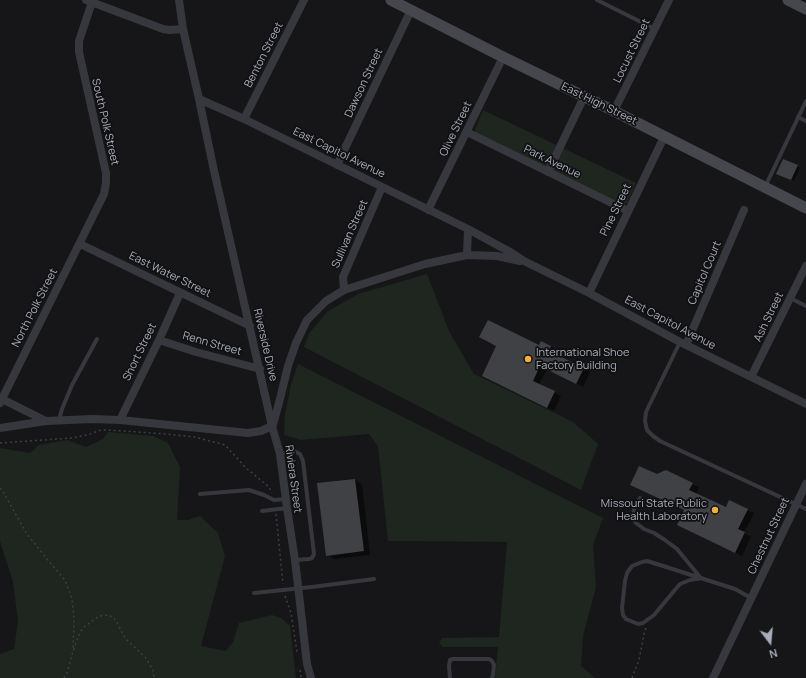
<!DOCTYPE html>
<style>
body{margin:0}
#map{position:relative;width:806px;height:678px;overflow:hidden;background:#161618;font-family:Manrope,sans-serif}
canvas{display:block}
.north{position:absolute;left:750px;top:622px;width:40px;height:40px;-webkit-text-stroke:3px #111113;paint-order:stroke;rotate:164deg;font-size:11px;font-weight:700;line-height:16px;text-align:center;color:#a8adb8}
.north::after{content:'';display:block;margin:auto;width:14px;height:18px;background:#a8adb8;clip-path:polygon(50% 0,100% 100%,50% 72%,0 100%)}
</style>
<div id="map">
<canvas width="806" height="678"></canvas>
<div class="north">N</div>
</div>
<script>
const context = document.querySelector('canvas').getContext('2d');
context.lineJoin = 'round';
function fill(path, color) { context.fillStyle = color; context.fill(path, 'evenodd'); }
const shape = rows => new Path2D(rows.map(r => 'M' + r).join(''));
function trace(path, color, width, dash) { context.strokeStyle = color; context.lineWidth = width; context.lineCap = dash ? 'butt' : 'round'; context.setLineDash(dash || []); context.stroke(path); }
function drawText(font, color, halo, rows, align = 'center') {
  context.font = font + ' Manrope,sans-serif'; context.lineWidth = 3.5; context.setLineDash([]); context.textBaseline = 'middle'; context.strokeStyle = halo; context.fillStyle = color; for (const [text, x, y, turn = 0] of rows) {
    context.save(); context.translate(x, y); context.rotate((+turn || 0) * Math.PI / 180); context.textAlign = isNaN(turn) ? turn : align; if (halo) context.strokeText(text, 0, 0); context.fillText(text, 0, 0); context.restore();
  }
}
const green = shape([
 [483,110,636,183,627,203,624,205,476,133,475,131,475,129],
 [427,274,449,331,474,374,573,422,598,444,581,490,304,347,310,332,328,311,358,294],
 [298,364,603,518,593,545,596,587,583,636,581,666,595,678,495,678,498,647,443,647,439,643,442,638,499,637,507,542,388,541,378,446,369,434,301,440,284,435,285,414,291,385],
 [108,432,153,436,168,443,180,467,177,520,188,520,200,516,218,533,225,556,201,646,226,651,233,642,239,623,272,615,281,618,290,626,296,678,0,678,0,654,14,649,18,621,13,582,0,541,0,448,30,453,39,445,67,440,86,447,103,439]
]);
const shadow = shape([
 [797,166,800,168,794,181,780,175],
 [542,342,557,350,555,355,590,372,583,387,547,369,539,385,561,396,554,411,489,379,498,346,540,346],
 [657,476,692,484,699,487,696,494,726,509,747,510,754,513,744,533,751,537,742,556,684,528,685,511,638,488],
 [355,480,362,484,370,555,334,559,327,555,319,484]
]);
const building = shape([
 [783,159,798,165,791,180,776,174],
 [488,320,539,345,541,341,551,346,549,351,584,368,576,384,540,366,533,381,555,391,547,408,482,376,496,346,479,337],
 [639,466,657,474,666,470,693,483,689,490,726,507,729,500,748,509,738,529,745,532,735,553,677,525,684,510,630,485],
 [355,479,364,551,326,556,317,483]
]);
const path = shape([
 [0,443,72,438,87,435,101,430,108,430,167,434,194,437,225,445,246,468,269,487,272,493],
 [0,488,2,490,27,534,46,558,65,580,72,599,74,619,73,651],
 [276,514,283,584],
 [285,596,291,613,297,652],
 [300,670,301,678],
 [64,678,67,673,73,651,80,632,84,627,99,616,109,615,115,619,125,638,145,657,153,670,154,678],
 [632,678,639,660,644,634,646,628]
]);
const service = shape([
 [597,0,655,29],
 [798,117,806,121],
 [765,187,806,101],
 [790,298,806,306],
 [680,342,646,412,645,421,647,430,653,436,660,441,806,509],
 [59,420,62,409,72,385,97,339],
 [280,454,294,451,300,454,303,461,314,554,312,558,309,559,295,560],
 [200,494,249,490,264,495,274,500,286,499],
 [640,498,634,509,633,517,636,523,644,529,654,533,665,540,677,549,700,577],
 [262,511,287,508],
 [702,578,690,580,680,584,674,591,654,615,643,623,638,624,626,619,623,615,622,608,625,581,627,573,632,566,642,562,647,561,660,565,735,589,751,598],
 [254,593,312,587,374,579],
 [450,678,449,666,450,660,453,659,489,659,492,661,494,665,493,675,492,678]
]);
const minor = shape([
 [86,0,163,29,169,30,183,29],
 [179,0,183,29,199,99,213,166,272,426,280,454,287,508,295,560,307,664,311,678],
 [199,99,244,119,468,229,467,255],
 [614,111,669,0],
 [244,119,304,0],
 [467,132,628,211],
 [337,165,411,10],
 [548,172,584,97],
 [428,210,503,57],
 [468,229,512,253,524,261,589,293,680,342,806,404],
 [80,244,250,326],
 [344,290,343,277,382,187],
 [589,293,664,137],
 [159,340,196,352,260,369],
 [686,345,744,210],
 [751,377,806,266],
 [0,398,46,421],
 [0,403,104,194,106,183,106,173,79,52,79,41,92,2],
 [120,420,159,340,180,293],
 [273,425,281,395,288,366,296,343,307,320,326,301,344,290,425,264,467,255,497,256,520,261],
 [0,428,46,421,92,419,120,420,248,433,261,431,272,426],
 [713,678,806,484]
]);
const secondary = shape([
 [391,0,503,57,614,111,806,208],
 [788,0,806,9]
]);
const markers = [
 [528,359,4,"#f2b134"],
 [715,510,4,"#f2b134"]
];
const streetNames = [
 ["Locust Street",632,51,-64],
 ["Benton Street",264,55,-63],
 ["Dawson Street",364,83,-65],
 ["East High Street",599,104,26],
 ["South Polk Street",105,122,77],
 ["Olive Street",456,129,-64],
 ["East Capitol Avenue",339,153,26],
 ["Park Avenue",552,162,26],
 ["Pine Street",616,210,-64],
 ["Sullivan Street",350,234,-66],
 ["Capitol Court",705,273,-67],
 ["East Water Street",170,275,26],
 ["North Polk Street",35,308,-63],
 ["Ash Street",769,317,-64],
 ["East Capitol Avenue",670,323,28],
 ["Renn Street",212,344,16],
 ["Riverside Drive",265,345,77],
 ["Short Street",140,352,-64],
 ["Riviera Street",293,479,82],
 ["Chestnut Street",769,536,-65]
];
const poiNames = [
 ["International Shoe",536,353],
 ["Factory Building",536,366],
 ["Missouri State Public",707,504,"right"],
 ["Health Laboratory",707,517,"right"]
];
fill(green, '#1e261f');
fill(shadow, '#0007');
fill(building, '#404145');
trace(path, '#3d3f44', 1.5, [2, 3]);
trace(service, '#37383d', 4);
trace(minor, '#37383d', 8);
trace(secondary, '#45474d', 11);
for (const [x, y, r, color] of markers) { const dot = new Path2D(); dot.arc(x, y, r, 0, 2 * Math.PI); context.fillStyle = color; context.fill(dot); trace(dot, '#111113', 1.5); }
drawText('11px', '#a8adb8', '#111113', streetNames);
drawText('11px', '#a8adb8', '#111113', poiNames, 'left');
</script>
